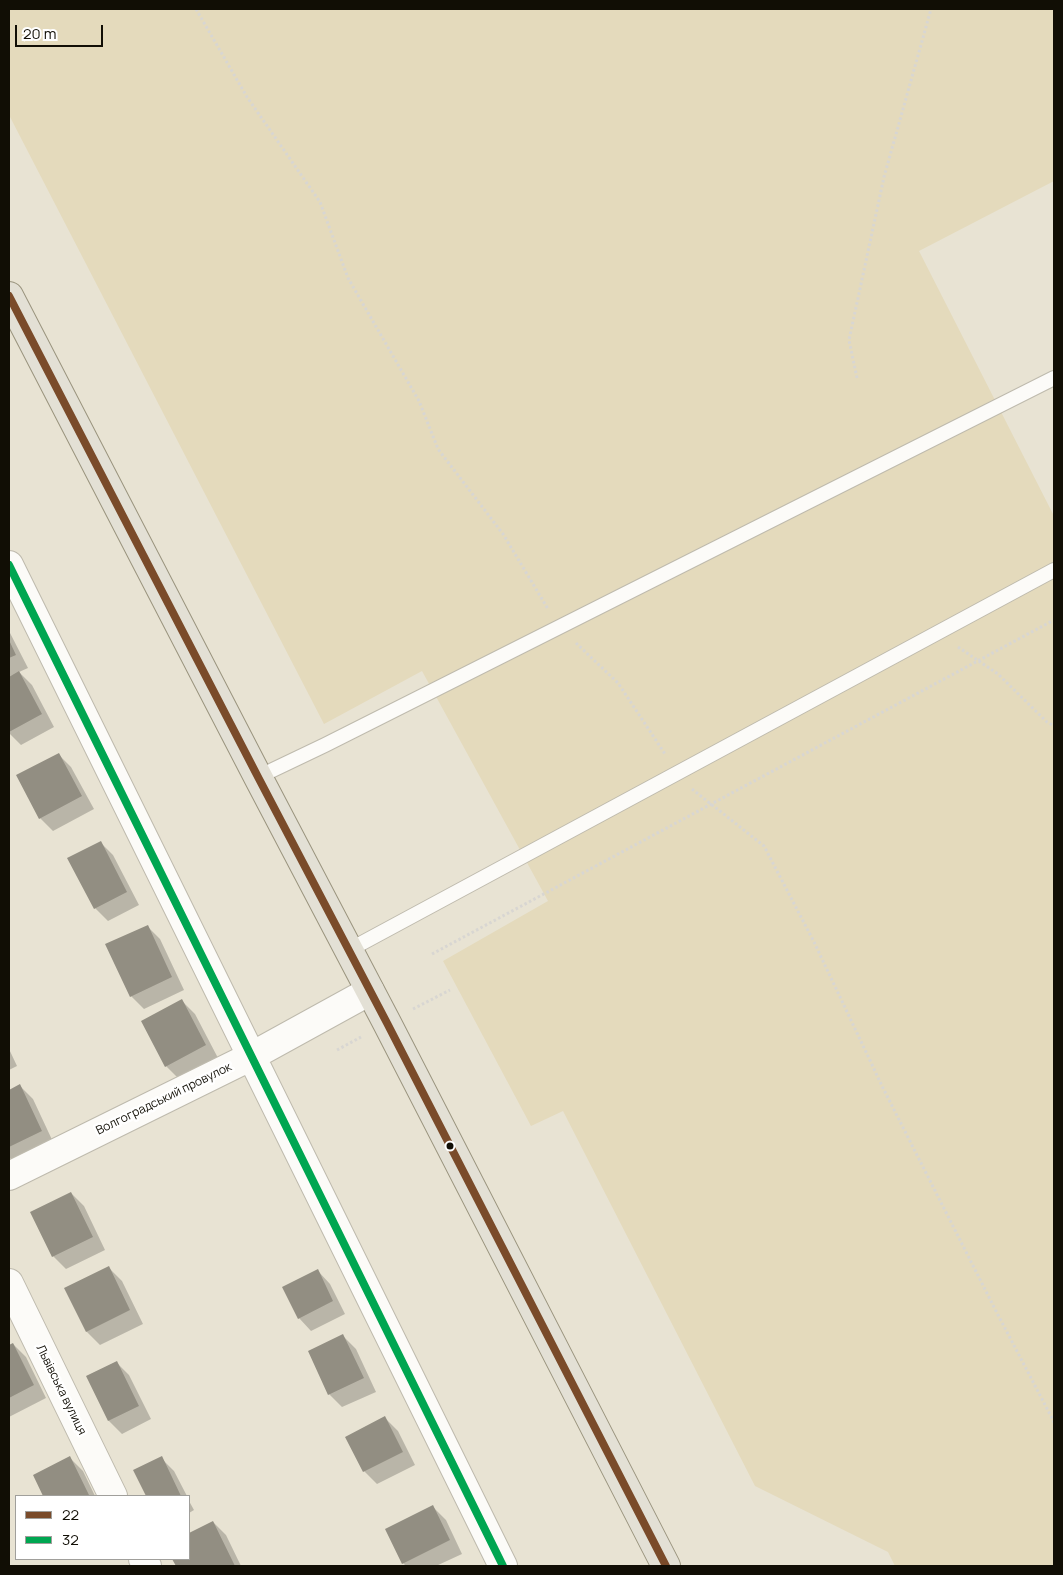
<!DOCTYPE html>
<meta charset="utf-8">
<style>
body{margin:0}
#map{position:relative;width:1063px;height:1575px;overflow:hidden;background:#e8e3d3;font-family:Manrope,sans-serif}
canvas{display:block}
.frame{position:absolute;inset:0;border:10px solid #110e05;pointer-events:none}
.legend{position:absolute;left:15px;top:1495px;width:175px;height:65px;box-sizing:border-box;background:#fff;border:1px solid #a09f9b;margin:0;padding:6px 9px;list-style:none;font-size:15px;color:#110e05}
.legend li{display:flex;align-items:center;gap:10px;height:25px}
.legend b{width:25px;border:1px solid #a09f9b}
.scale{position:absolute;left:15px;top:25px;width:88px;height:22px;box-sizing:border-box;border:2px solid #110e05;border-top:0;padding-left:6px;font-size:15px;line-height:18px;white-space:nowrap;color:#110e05;-webkit-text-stroke:4px #fff;paint-order:stroke}
</style>
<div id="map">
<canvas width="1063" height="1575"></canvas>
<div class="frame"></div>
<ul class="legend">
<li><b style="height:6px;background:#7a4b2a"></b>22</li>
<li><b style="height:6px;background:#00a651"></b>32</li>
</ul>
<div class="scale">20 m</div>
</div>
<script>
const context = document.querySelector('canvas').getContext('2d');
context.lineJoin = 'round';
function fill(path, color) { context.fillStyle = color; context.fill(path, 'evenodd'); }
const shape = rows => new Path2D(rows.map(r => 'M' + r).join(''));
function trace(path, color, width, dash) { context.strokeStyle = color; context.lineWidth = width; context.lineCap = dash ? 'butt' : 'round'; context.setLineDash(dash || []); context.stroke(path); }
function drawText(font, color, halo, rows, align = 'center') {
  context.font = font + ' Manrope,sans-serif'; context.lineWidth = 5; context.setLineDash([]); context.textBaseline = 'middle'; context.strokeStyle = halo; context.fillStyle = color; for (const [text, x, y, turn = 0] of rows) {
    context.save(); context.translate(x, y); context.rotate((+turn || 0) * Math.PI / 180); context.textAlign = isNaN(turn) ? turn : align; if (halo) context.strokeText(text, 0, 0); context.fillText(text, 0, 0); context.restore();
  }
}
const green = shape([
 [9,9,1054,9,1054,181,919,251,1054,516,1054,1566,895,1566,888,1552,755,1486,563,1111,531,1126,443,961,548,901,422,671,324,724,9,115]
]);
const shadow = shape([
 [9,631,28,668,19,672,32,685,54,727,21,745,9,733],
 [58,754,71,767,94,809,53,831,40,818],
 [100,842,113,855,139,905,108,921,95,908],
 [147,926,160,939,184,990,144,1009,131,996],
 [182,1001,195,1014,218,1058,179,1079,166,1066],
 [9,1049,17,1066,9,1070],
 [20,1086,33,1099,54,1144,15,1163,9,1157,9,1091],
 [71,1193,84,1206,105,1250,66,1269,53,1256],
 [109,1268,122,1281,143,1324,100,1345,87,1332,66,1289],
 [318,1271,330,1284,345,1314,311,1331,299,1318],
 [343,1336,356,1349,376,1392,342,1407,329,1394,309,1351],
 [13,1344,26,1357,46,1398,9,1417,9,1346],
 [116,1362,129,1375,151,1419,122,1434,109,1421,87,1376],
 [385,1418,398,1431,415,1465,377,1484,364,1471],
 [70,1458,83,1471,95,1496,45,1496,34,1475],
 [161,1458,174,1471,187,1496,147,1496,135,1471],
 [189,1501,194,1510,189,1513],
 [433,1507,446,1520,462,1554,436,1566,406,1566,403,1563],
 [213,1522,226,1535,241,1566,178,1566,174,1559,189,1559,189,1534]
]);
const building = shape([
 [9,640,16,655,9,658],
 [19,671,42,714,9,732,9,677],
 [59,753,82,796,39,819,16,775],
 [101,841,127,892,94,909,67,858],
 [148,925,172,977,130,997,105,944],
 [182,999,206,1045,165,1067,141,1021],
 [20,1084,42,1131,9,1147,9,1090],
 [71,1192,93,1237,52,1257,30,1212],
 [109,1266,130,1310,86,1332,64,1288],
 [318,1269,333,1301,298,1319,282,1287],
 [343,1334,364,1378,328,1395,308,1351],
 [13,1343,34,1385,9,1398,9,1345],
 [117,1361,139,1406,108,1421,86,1376],
 [385,1416,403,1452,363,1472,345,1437],
 [70,1456,89,1495,85,1496,43,1496,33,1475],
 [162,1456,181,1496,146,1496,133,1470],
 [433,1505,450,1540,402,1564,385,1529],
 [213,1521,235,1566,176,1566,172,1559,189,1559,189,1533]
]);
const path = shape([
 [196,9,247,97,320,202,348,278,419,401,438,449,503,534,548,609],
 [857,378,849,340,884,177,931,9],
 [576,643,618,683,665,754],
 [958,647,998,674,1047,722,1054,726],
 [692,789,764,846,814,942,883,1088,997,1313,1054,1422],
 [432,954,1054,620],
 [413,1009,450,990],
 [337,1050,361,1037]
]);
const service = shape([
 [258,777,325,745,1054,378],
 [349,950,1054,570]
]);
const minor = shape([
 [9,565,503,1566],
 [9,1176,250,1057,370,991],
 [9,1283,113,1496],
 [143,1559,147,1566]
]);
const primary = shape([
 [9,296,258,777,387,1023,666,1566]
]);
const bus1 = shape([
 [9,296,258,777,387,1023,666,1566]
]);
const bus2 = shape([
 [9,565,503,1566]
]);
const markers = [
 [450,1146,4.5,"#110e05"]
];
const streetNames = [
 ["Волгоградський провулок",164,1099,-26],
 ["Львівська вулиця",61,1390,64]
];
fill(green, '#e4dabc');
fill(shadow, '#0003');
fill(building, '#928e82');
trace(service, '#bebaad', 16);
trace(minor, '#bebaad', 30);
trace(primary, '#9a947e', 30);
trace(path, '#d8d6d2', 3, [2.5, 2.5]);
trace(service, '#fcfbf8', 14);
trace(minor, '#fcfbf8', 28);
trace(primary, '#e3e0d5', 28);
trace(bus1, '#7a4b2a', 8);
trace(bus2, '#00a651', 8);
for (const [x, y, r, color] of markers) { const dot = new Path2D(); dot.arc(x, y, r, 0, 2 * Math.PI); context.fillStyle = color; context.fill(dot); trace(dot, '#fff', 2); }
drawText('12px', '#110e05', '#fff', streetNames);
</script>
